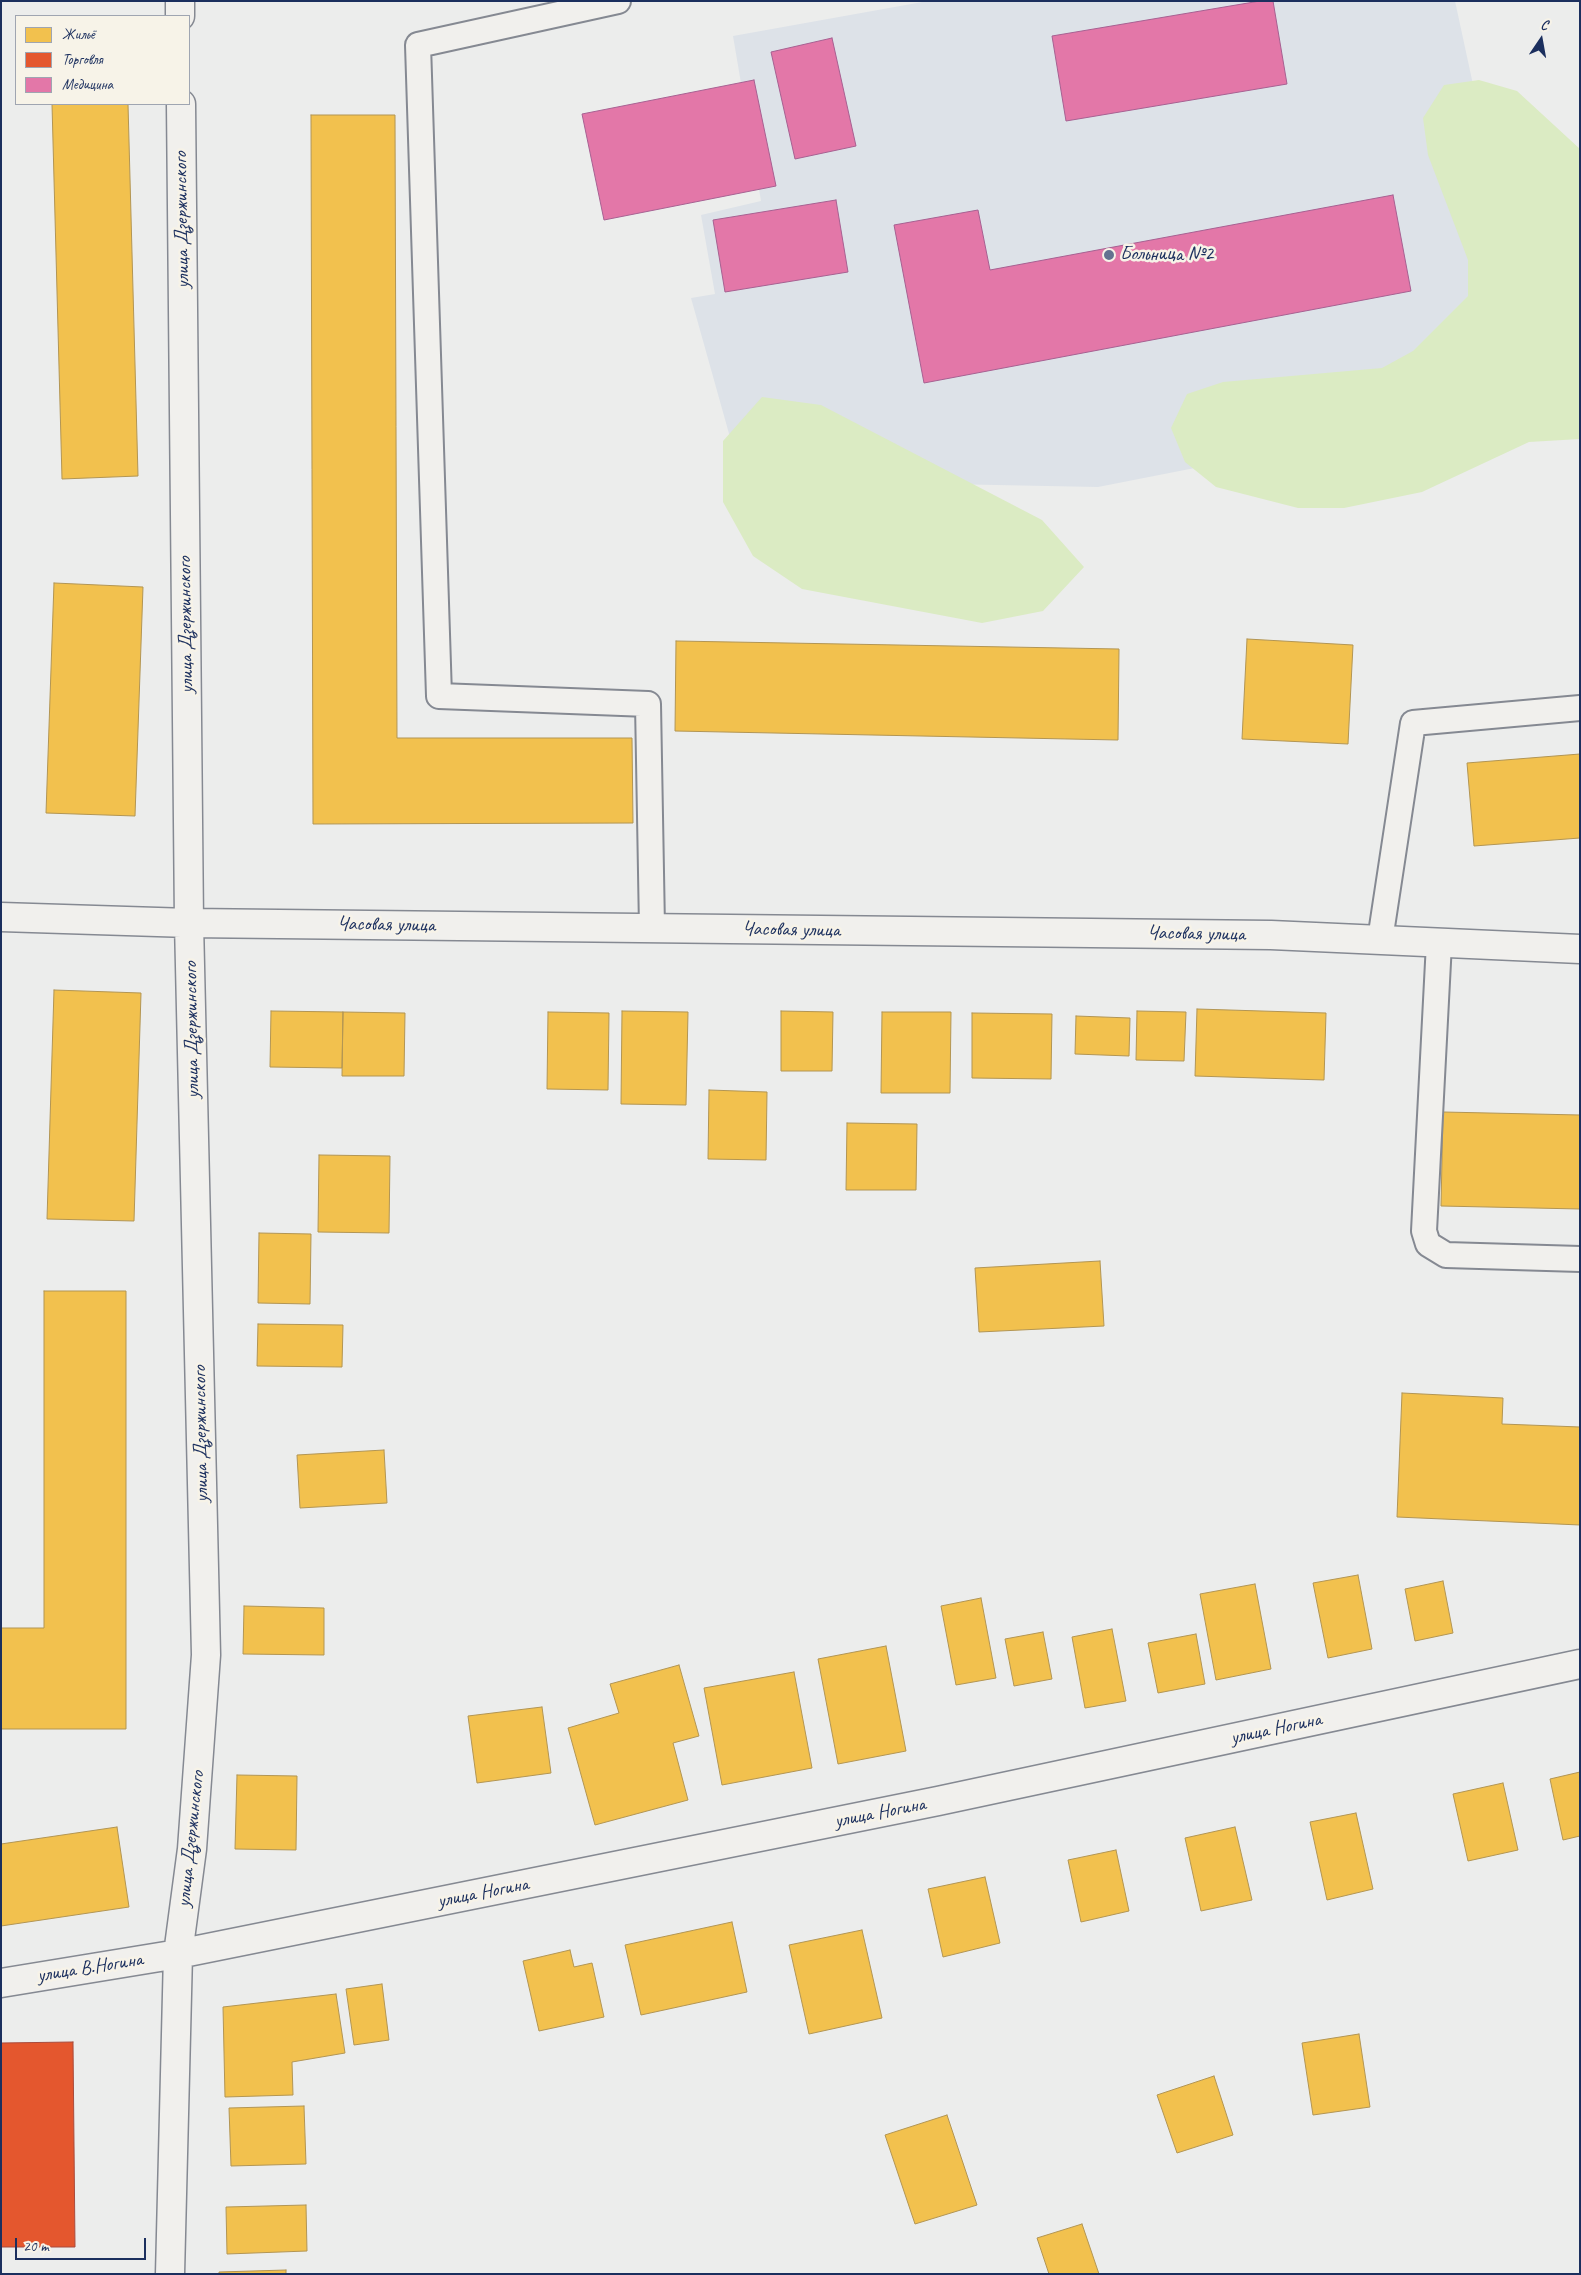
<!DOCTYPE html>
<meta charset="utf-8">
<style>
body{margin:0}
#map{position:relative;width:1581px;height:2275px;overflow:hidden;background:#ecedec;font-family:Caveat,sans-serif}
canvas{display:block}
.frame{position:absolute;inset:0;border:2px solid #1b2f5e;pointer-events:none}
.legend{position:absolute;left:15px;top:15px;width:175px;height:90px;box-sizing:border-box;background:#f7f3e8;border:1px solid #9fa5b1;margin:0;padding:6px 9px;list-style:none;font-size:15px;color:#1b2f5e}
.legend li{display:flex;align-items:center;gap:10px;height:25px}
.legend b{width:25px;border:1px solid #9fa5b1}
.north{position:absolute;left:1516px;top:15px;width:50px;height:50px;-webkit-text-stroke:4px #f7f3e8;paint-order:stroke;rotate:12deg;font-size:14px;font-weight:700;line-height:20px;text-align:center;color:#1b2f5e}
.north::after{content:'';display:block;margin:auto;width:18px;height:22px;background:#1b2f5e;clip-path:polygon(50% 0,100% 100%,50% 72%,0 100%)}
.scale{position:absolute;left:15px;top:2238px;width:131px;height:22px;box-sizing:border-box;border:2px solid #1b2f5e;border-top:0;padding-left:6px;font-size:15px;line-height:18px;white-space:nowrap;color:#1b2f5e;-webkit-text-stroke:4px #f7f3e8;paint-order:stroke}
</style>
<div id="map">
<canvas width="1581" height="2275"></canvas>
<div class="frame"></div>
<ul class="legend">
<li><b style="height:14px;background:#f2c14e"></b>Жильё</li>
<li><b style="height:14px;background:#e4572e"></b>Торговля</li>
<li><b style="height:14px;background:#e377a8"></b>Медицина</li>
</ul>
<div class="north">С</div>
<div class="scale">20 m</div>
</div>
<script>
const context = document.querySelector('canvas').getContext('2d');
context.lineJoin = 'round';
function fill(path, color) { context.fillStyle = color; context.fill(path, 'evenodd'); }
const shape = rows => new Path2D(rows.map(r => 'M' + r).join(''));
function trace(path, color, width, dash) { context.strokeStyle = color; context.lineWidth = width; context.lineCap = dash ? 'butt' : 'round'; context.setLineDash(dash || []); context.stroke(path); }
function drawText(font, color, halo, rows, align = 'center') {
  context.font = font + ' Caveat,sans-serif'; context.lineWidth = 5; context.setLineDash([]); context.textBaseline = 'middle'; context.strokeStyle = halo; context.fillStyle = color; for (const [text, x, y, turn = 0] of rows) {
    context.save(); context.translate(x, y); context.rotate((+turn || 0) * Math.PI / 180); context.textAlign = isNaN(turn) ? turn : align; if (halo) context.strokeText(text, 0, 0); context.fillText(text, 0, 0); context.restore();
  }
}
const built = shape([
 [928,1,1455,1,1541,400,1098,487,742,480,691,298,715,294,701,215,761,201,733,36]
]);
const green = shape([
 [1479,80,1517,91,1580,149,1580,439,1529,442,1422,492,1344,508,1298,508,1216,487,1185,462,1171,428,1187,394,1223,382,1382,368,1413,351,1468,296,1468,260,1428,155,1423,118,1444,85],
 [762,397,821,405,1042,520,1084,567,1043,611,982,623,802,589,753,556,723,502,723,441]
]);
const homes = shape([
 [52,104,128,104,138,476,62,479,52,104],
 [311,115,395,115,397,738,632,738,633,823,313,824,311,115],
 [54,583,143,587,135,816,46,813,54,583],
 [1247,639,1353,645,1348,744,1242,739,1247,639],
 [676,641,1119,649,1118,740,675,731,676,641],
 [1580,754,1580,838,1474,846,1467,763,1580,754],
 [54,990,141,993,134,1221,47,1219,54,990],
 [1197,1009,1326,1013,1324,1080,1195,1076,1197,1009],
 [271,1011,343,1012,342,1068,270,1067,271,1011],
 [622,1011,688,1012,686,1105,621,1104,622,1011],
 [781,1011,833,1012,832,1071,781,1071,781,1011],
 [1137,1011,1186,1012,1184,1061,1136,1060,1137,1011],
 [343,1012,405,1013,404,1076,342,1076,343,1012],
 [548,1012,609,1013,608,1090,547,1089,548,1012],
 [882,1012,951,1012,950,1093,881,1093,882,1012],
 [972,1013,1052,1014,1051,1079,972,1078,972,1013],
 [1076,1016,1130,1018,1129,1056,1075,1054,1076,1016],
 [709,1090,767,1092,766,1160,708,1159,709,1090],
 [1443,1112,1580,1115,1580,1209,1441,1206,1443,1112],
 [847,1123,917,1124,916,1190,846,1190,847,1123],
 [319,1155,390,1156,389,1233,318,1232,319,1155],
 [259,1233,311,1234,310,1304,258,1303,259,1233],
 [1100,1261,1104,1326,979,1332,975,1268,1100,1261],
 [44,1291,126,1291,126,1729,1,1729,1,1628,44,1628,44,1291],
 [258,1324,343,1325,342,1367,257,1366,258,1324],
 [1402,1393,1503,1398,1502,1424,1580,1427,1580,1525,1397,1517,1402,1393],
 [384,1450,387,1503,300,1508,297,1455,384,1450],
 [1358,1575,1372,1649,1328,1658,1313,1583,1358,1575],
 [1443,1581,1453,1633,1415,1641,1405,1589,1443,1581],
 [1255,1584,1271,1669,1216,1680,1200,1594,1255,1584],
 [981,1598,996,1678,956,1685,941,1606,981,1598],
 [244,1606,324,1608,324,1655,243,1654,244,1606],
 [1112,1629,1126,1701,1085,1708,1072,1637,1112,1629],
 [1043,1632,1052,1679,1014,1686,1005,1639,1043,1632],
 [1196,1634,1205,1684,1158,1693,1148,1643,1196,1634],
 [886,1646,906,1751,838,1764,818,1659,886,1646],
 [679,1665,699,1736,673,1743,688,1800,595,1825,568,1728,619,1713,610,1684,679,1665],
 [794,1672,812,1768,722,1785,704,1688,794,1672],
 [542,1707,551,1773,477,1783,468,1716,542,1707],
 [1580,1772,1580,1836,1563,1840,1550,1779,1580,1772],
 [237,1775,297,1776,296,1850,235,1849,237,1775],
 [1503,1783,1518,1850,1468,1861,1453,1794,1503,1783],
 [1356,1813,1373,1889,1327,1900,1310,1822,1356,1813],
 [117,1827,129,1907,1,1926,1,1844,117,1827],
 [1235,1827,1252,1900,1201,1911,1185,1838,1235,1827],
 [1116,1850,1129,1911,1081,1922,1068,1860,1116,1850],
 [985,1877,1000,1943,943,1957,928,1889,985,1877],
 [732,1922,747,1992,641,2015,625,1945,732,1922],
 [862,1930,882,2018,809,2034,789,1945,862,1930],
 [570,1950,574,1967,592,1963,604,2017,539,2031,523,1961,570,1950],
 [382,1984,389,2040,354,2045,346,1989,382,1984],
 [336,1994,345,2053,292,2062,293,2095,225,2097,223,2007,336,1994],
 [1359,2034,1370,2107,1313,2115,1302,2043,1359,2034],
 [1214,2076,1233,2135,1177,2153,1157,2095,1214,2076],
 [304,2106,306,2164,231,2166,229,2108,304,2106],
 [947,2115,977,2205,915,2224,885,2135,947,2115],
 [306,2205,307,2251,227,2254,226,2207,306,2205],
 [1082,2224,1099,2274,1049,2274,1037,2238,1082,2224],
 [286,2270,286,2274,219,2274,219,2272,286,2270]
]);
const shops = shape([
 [73,2042,75,2247,1,2247,1,2043,73,2042]
]);
const health = shape([
 [1260,1,1273,1,1287,84,1066,121,1052,36,1260,1],
 [832,38,856,146,795,159,771,52,832,38],
 [754,80,776,186,604,220,582,114,754,80],
 [1393,195,1411,291,924,383,894,225,978,210,990,270,1393,195],
 [836,200,848,272,725,292,713,220,836,200]
]);
const service = shape([
 [618,1,418,45,439,696,648,704,652,928],
 [1380,940,1413,723,1580,708],
 [1439,943,1424,1231,1428,1244,1446,1255,1580,1259]
]);
const minor = shape([
 [180,1,180,16],
 [1,917,189,923,1271,935,1580,949],
 [1,1983,178,1954,938,1801,1580,1664],
 [170,2274,178,1954,192,1849,206,1655,189,923,181,104]
]);
const markers = [
 [1109,255,6,"#647290"]
];
const streetNames = [
 ["улица Дзержинского",182,220,-91],
 ["улица Дзержинского",186,625,-91],
 ["Часовая улица",386,925,1],
 ["Часовая улица",791,930,1],
 ["Часовая улица",1196,934,1],
 ["улица Дзержинского",192,1030,-91],
 ["улица Дзержинского",201,1434,-91],
 ["улица Ногина",1276,1729,-12],
 ["улица Ногина",880,1813,-11],
 ["улица Дзержинского",191,1839,-84],
 ["улица Ногина",483,1893,-11],
 ["улица В.Ногина",90,1968,-9]
];
const poiNames = [
 ["Больница №2",1120,255]
];
fill(built, '#dde2e8');
fill(green, '#dbebc3');
fill(homes, '#f2c14e');
trace(homes, '#b29553', 1);
fill(shops, '#e4572e');
trace(shops, '#a84b3c', 1);
fill(health, '#e377a8');
trace(health, '#a76192', 1);
trace(service, '#858992', 28);
trace(minor, '#858992', 31);
trace(service, '#f1f0ed', 24);
trace(minor, '#f1f0ed', 28);
for (const [x, y, r, color] of markers) { const dot = new Path2D(); dot.arc(x, y, r, 0, 2 * Math.PI); context.fillStyle = color; context.fill(dot); trace(dot, '#f7f3e8', 2); }
drawText('20px', '#1b2f5e', '#f7f3e8', streetNames);
drawText('20px', '#1b2f5e', '#f7f3e8', poiNames, 'left');
</script>
